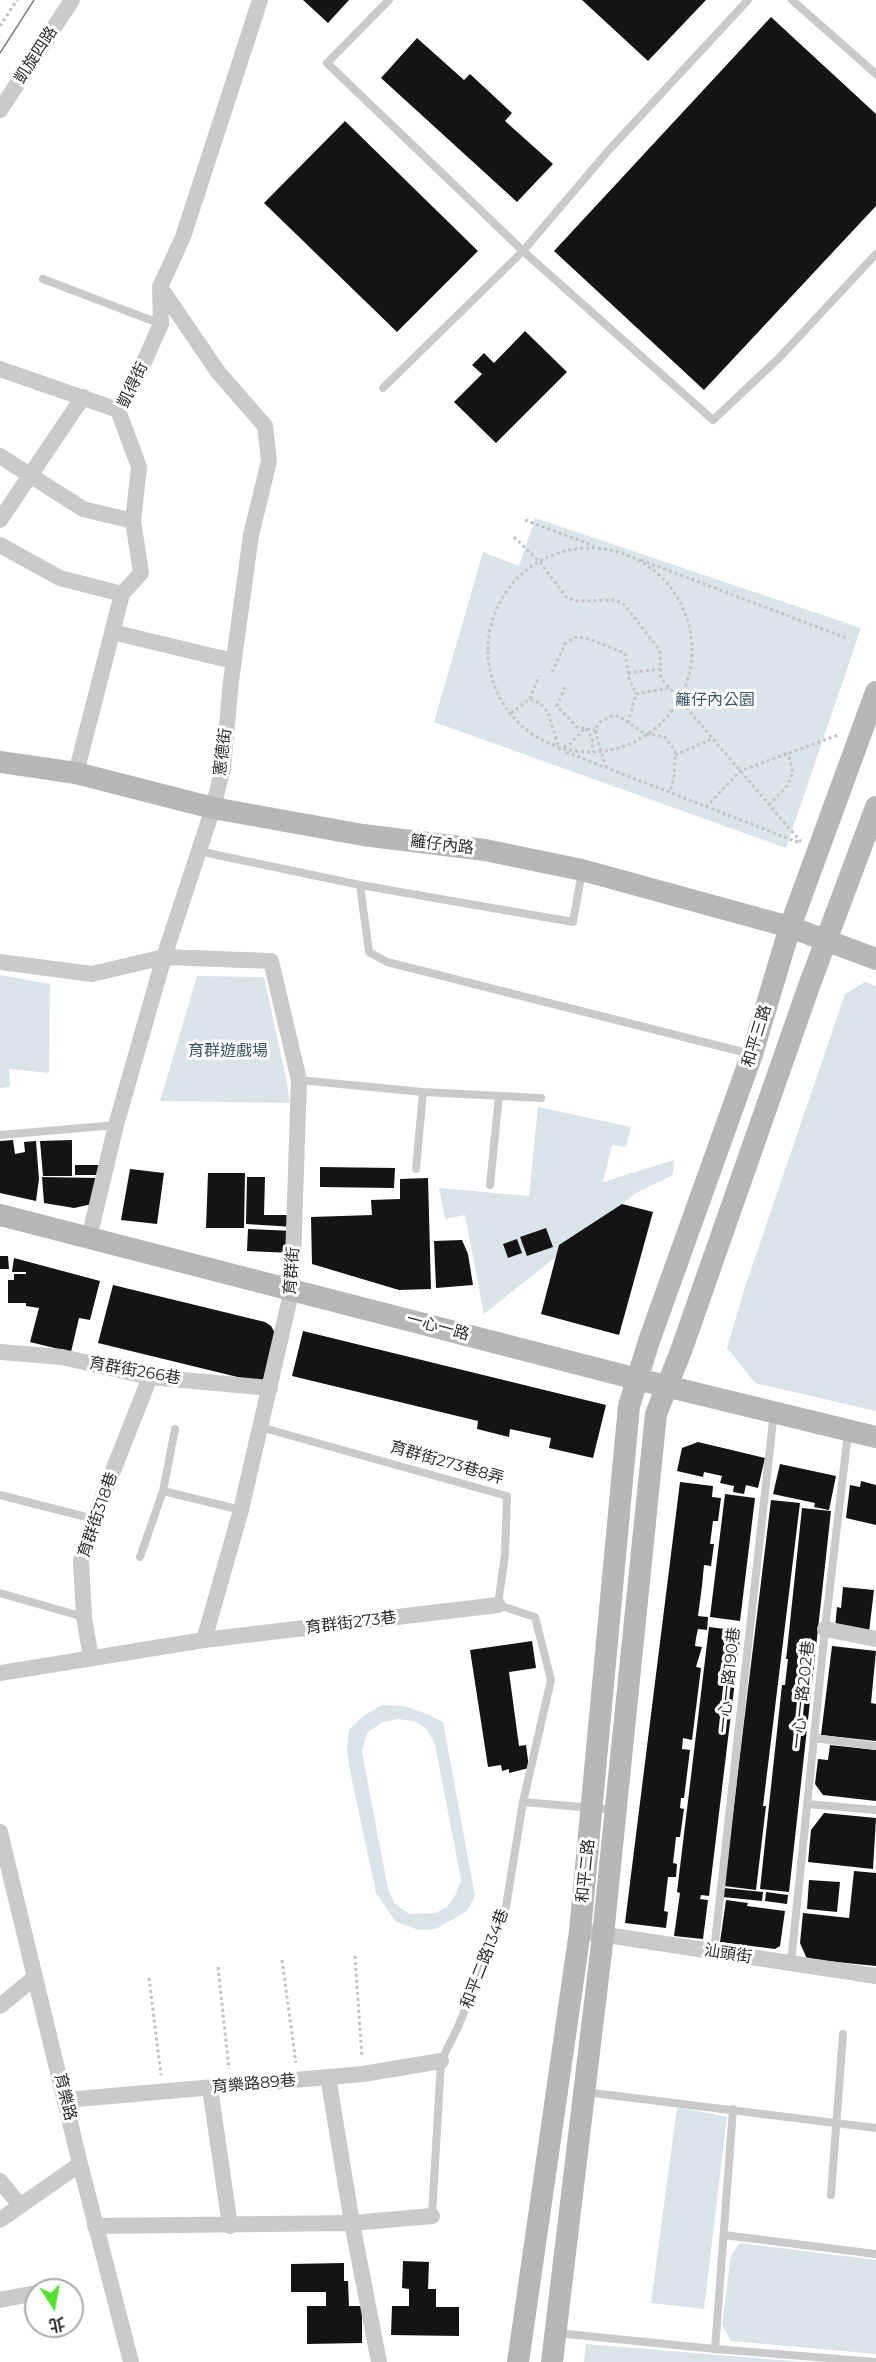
<!DOCTYPE html>
<meta charset="utf-8">
<style>
body{margin:0}
#map{position:relative;width:876px;height:2362px;overflow:hidden;background:#fff;font-family:Montserrat,"Noto Sans TC",sans-serif}
canvas{display:block}
.north{position:absolute;left:24px;top:2278px;width:60px;height:60px;box-sizing:border-box;background:#fff;border:2px solid #ababab;border-radius:50%;rotate:169deg;font-size:16px;font-weight:700;line-height:24px;text-align:center;color:#2d2d2d}
.north::after{content:'';display:block;margin:auto;width:21px;height:27px;background:#56e131;clip-path:polygon(50% 0,100% 100%,50% 72%,0 100%)}
</style>
<div id="map">
<canvas width="876" height="2362"></canvas>
<div class="north">北</div>
</div>
<script>
const context = document.querySelector('canvas').getContext('2d');
context.lineJoin = 'round';
function fill(path, color) { context.fillStyle = color; context.fill(path, 'evenodd'); }
const shape = rows => new Path2D(rows.map(r => 'M' + r).join(''));
function trace(path, color, width, dash) { context.strokeStyle = color; context.lineWidth = width; context.lineCap = dash ? 'butt' : 'round'; context.setLineDash(dash || []); context.stroke(path); }
function drawText(font, color, halo, rows, align = 'center') {
  context.font = font + ' Montserrat,"Noto Sans TC",sans-serif'; context.lineWidth = 6; context.setLineDash([]); context.textBaseline = 'middle'; context.strokeStyle = halo; context.fillStyle = color; for (const [text, x, y, turn = 0] of rows) {
    context.save(); context.translate(x, y); context.rotate((+turn || 0) * Math.PI / 180); context.textAlign = isNaN(turn) ? turn : align; if (halo) context.strokeText(text, 0, 0); context.fillText(text, 0, 0); context.restore();
  }
}
const green = shape([
 [535,518,861,628,786,848,434,722,483,552,519,566],
 [0,975,50,984,49,1073,9,1069,10,1087,0,1088],
 [197,976,264,977,286,1078,290,1103,160,1101],
 [865,982,876,986,876,1411,755,1383,727,1348,745,1287,845,994],
 [538,1107,631,1127,626,1147,612,1145,603,1182,674,1160,673,1175,636,1193,484,1314,465,1215,445,1219,439,1188,529,1196],
 [382,1705,404,1706,427,1714,443,1722,475,1896,467,1911,436,1929,419,1930,396,1922,376,1893,350,1771,347,1750,349,1730,363,1716],
 [397,1719,414,1721,426,1728,435,1744,461,1880,456,1894,447,1907,436,1913,409,1914,394,1903,388,1889,362,1752,367,1733,381,1723],
 [677,2107,727,2117,704,2309,651,2303],
 [740,2243,876,2260,876,2354,731,2341,722,2325,731,2255],
 [586,2344,805,2362,584,2362]
]);
const building = shape([
 [303,0,349,0,328,23],
 [582,0,706,0,648,61],
 [771,17,876,114,876,206,704,390,554,251],
 [417,38,464,80,470,74,512,113,505,121,553,164,517,202,381,78],
 [345,121,478,251,397,332,264,203],
 [525,331,567,372,496,443,454,402,482,374,472,365,484,353,494,363],
 [13,1140,15,1154,25,1152,24,1142,36,1141,39,1179,36,1201,0,1193,0,1141],
 [72,1140,72,1176,43,1176,40,1141],
 [75,1165,99,1165,98,1175,75,1175],
 [320,1167,395,1168,394,1188,320,1187],
 [130,1169,164,1173,157,1224,121,1220],
 [208,1173,245,1173,244,1228,206,1228],
 [42,1177,98,1178,92,1204,74,1208,44,1203],
 [247,1177,265,1177,264,1215,294,1215,294,1227,246,1224],
 [428,1178,431,1289,399,1290,312,1264,311,1217,372,1215,371,1200,400,1199,400,1179],
 [622,1204,653,1212,619,1335,541,1314,559,1245],
 [546,1228,553,1247,527,1256,520,1237],
 [248,1229,293,1231,292,1253,247,1251],
 [517,1239,522,1253,508,1258,503,1244],
 [462,1240,468,1254,473,1285,436,1288,434,1241],
 [0,1256,8,1256,9,1269,0,1269],
 [14,1258,100,1281,90,1320,79,1318,71,1352,30,1342,39,1308,26,1306,26,1303,8,1303,8,1280,14,1280,14,1274,26,1274,26,1272,12,1272],
 [113,1285,265,1322,271,1326,276,1335,265,1380,258,1382,98,1343],
 [303,1331,606,1405,593,1458,549,1448,551,1438,510,1429,509,1437,477,1429,478,1421,292,1376],
 [698,1442,765,1458,758,1488,746,1485,744,1494,733,1492,734,1486,720,1483,722,1476,704,1472,703,1477,677,1471,682,1448],
 [780,1464,836,1476,829,1510,814,1507,815,1503,773,1494],
 [861,1481,876,1485,876,1525,846,1518,850,1485,860,1487],
 [680,1482,713,1486,712,1497,721,1498,718,1521,713,1521,710,1544,714,1544,711,1566,704,1565,702,1586,698,1616,708,1617,707,1630,698,1629,696,1638,695,1646,702,1647,696,1667,701,1668,692,1740,683,1738,682,1749,690,1750,684,1798,681,1798,680,1808,684,1809,680,1837,676,1837,673,1863,677,1864,676,1877,668,1877,664,1911,668,1912,666,1928,625,1923],
 [725,1494,755,1498,740,1621,710,1617],
 [771,1500,800,1503,763,1806,766,1806,756,1890,724,1886],
 [802,1508,831,1511,789,1892,760,1889,782,1685,785,1685,788,1659,786,1659,787,1651],
 [843,1587,874,1590,869,1632,835,1628,837,1607,841,1608],
 [709,1627,741,1631,709,1896,701,1895,700,1899,708,1900,703,1939,674,1936,680,1893,677,1892],
 [532,1641,536,1668,509,1672,519,1746,526,1745,529,1768,509,1773,509,1769,502,1771,501,1765,488,1767,470,1650],
 [832,1646,876,1651,871,1703,876,1704,876,1741,821,1735],
 [830,1745,876,1750,876,1801,823,1795,815,1784,818,1759,828,1760],
 [824,1813,876,1818,873,1869,808,1862,811,1830],
 [854,1871,876,1873,876,1966,807,1959,800,1943,803,1913,849,1918],
 [809,1880,840,1882,837,1912,807,1909],
 [724,1888,763,1892,762,1901,723,1897],
 [766,1892,788,1895,787,1904,765,1901],
 [726,1900,748,1903,747,1906,785,1911,780,1946,775,1949,720,1942],
 [403,2261,429,2262,428,2289,436,2289,436,2307,459,2307,459,2336,391,2335,392,2306,409,2306,409,2289,402,2288],
 [344,2263,344,2281,348,2281,349,2306,362,2306,362,2343,307,2344,307,2306,326,2306,326,2292,291,2292,291,2264]
]);
const path = shape([
 [0,26,17,0],
 [525,520,594,546],
 [514,537,540,562,567,598,576,601,615,600,625,605,657,647,660,653,661,678,801,842],
 '488 650a102 102 0 1 1 204 0a102 102 0 1 1-204 0Z',
 [641,560,849,639],
 [552,672,565,644,575,637,586,638,625,653,629,678,636,694],
 [628,673,659,669],
 [565,687,557,706,578,728,595,730],
 [530,699,539,676],
 [511,713,530,699,540,703,548,712,559,749,570,744,585,728,592,738,593,752],
 [628,723,636,694,669,688],
 [566,752,800,843],
 [675,755,712,739],
 [606,768,595,730,600,722,612,716,619,716,644,733,665,737,675,751,674,777,670,792],
 [769,805,787,786,793,772,788,753],
 [706,807,740,771,838,735],
 [355,1956,362,2058],
 [282,1960,296,2063],
 [218,1967,229,2069],
 [149,1978,161,2075]
]);
const lane = shape([
 [389,0,327,63,523,251,713,420,779,358,876,254],
 [792,0,876,74],
 [43,279,161,324],
 [383,388,523,251,608,151,748,0],
 [198,851,360,885,573,922,582,871],
 [360,885,369,952,387,962,751,1054],
 [299,1080,423,1092,541,1098],
 [0,1135,116,1125],
 [416,1169,423,1092],
 [490,1185,499,1096],
 [260,1427,507,1496,505,1554,498,1605,535,1617,551,1680,523,1802],
 [163,1491,241,1510],
 [0,1495,94,1519],
 [140,1557,163,1491,175,1429],
 [0,1593,84,1617],
 [814,1738,876,1746],
 [807,1804,876,1810],
 [714,1951,774,1412],
 [791,1963,825,1629,848,1433],
 [585,2092,876,2128],
 [831,2195,843,2034],
 [432,2216,441,2061,458,2027,506,1907,523,1802,616,1810],
 [724,2235,876,2254],
 [557,2333,715,2349,876,2362],
 [715,2349,733,2109]
]);
const street = shape([
 [0,110,72,0],
 [0,369,118,410],
 [0,456,83,509,133,521],
 [0,520,83,397],
 [0,545,60,578,122,594],
 [112,632,233,661],
 [76,773,122,594,141,573,133,521,139,467,118,410,139,373,161,324,160,287,183,237,260,0],
 [0,962,92,974,164,957,271,961,299,1080,292,1289,241,1510,204,1640,0,1673],
 [89,1238,116,1125,164,957,213,808,223,768,231,681,251,535,269,461,265,426,218,372,160,287],
 [0,1352,62,1357,150,1377,270,1388],
 [825,1629,876,1639],
 [204,1640,498,1605],
 [91,1658,84,1617,81,1561,94,1519,150,1377],
 [0,1832,80,2164,131,2362],
 [580,1931,876,1976],
 [0,2006,34,1978],
 [328,2077,352,2223,379,2362],
 [210,2088,230,2226],
 [66,2100,363,2074,441,2061],
 [0,2181,20,2205],
 [0,2220,80,2164],
 [95,2226,352,2223,432,2216],
 [0,2300,36,2293]
]);
const secondary = shape([
 [0,762,76,773,213,808,363,835,485,850,582,870,790,927,876,959],
 [0,1215,637,1379,876,1437],
 [518,2362,580,1931,629,1406,649,1341,752,1054,790,927,876,692],
 [552,2362,603,1935,656,1414,681,1351,809,986,876,807]
]);
const tram = shape([
 [0,53,34,0]
]);
const streetNames = [
 ["凱旋四路",36,55,-57],
 ["凱得街",133,385,-64],
 ["憲德街",223,752,-83],
 ["籬仔內路",442,845,7],
 ["和平三路",757,1036,-73],
 ["育群街",292,1271,-86],
 ["一心一路",438,1327,15],
 ["育群街266巷",135,1371,10],
 ["育群街273巷8弄",447,1463,16],
 ["育群街318巷",98,1515,-71],
 ["育群街273巷",351,1623,-7],
 ["一心一路190巷",729,1680,-84],
 ["一心一路202巷",803,1695,-84],
 ["和平二路",586,1871,-84],
 ["汕頭街",728,1954,9],
 ["和平二路134巷",485,1959,-69],
 ["育樂路89巷",254,2084,-5],
 ["育樂路",65,2097,76]
];
const parkNames = [
 ["籬仔內公園",715,700],
 ["育群遊戲場",228,1051]
];
fill(green, '#dae5ea');
fill(building, '#141414');
trace(path, '#c4c4c4', 3, [3, 3]);
trace(lane, '#cacaca', 8);
trace(street, '#cacaca', 16);
trace(secondary, '#b7b7b7', 22);
trace(tram, '#828282', 1.5);
drawText('16px', '#2d2d2d', '#fff', streetNames);
drawText('16px', '#3b5667', '#fff', parkNames);
</script>
